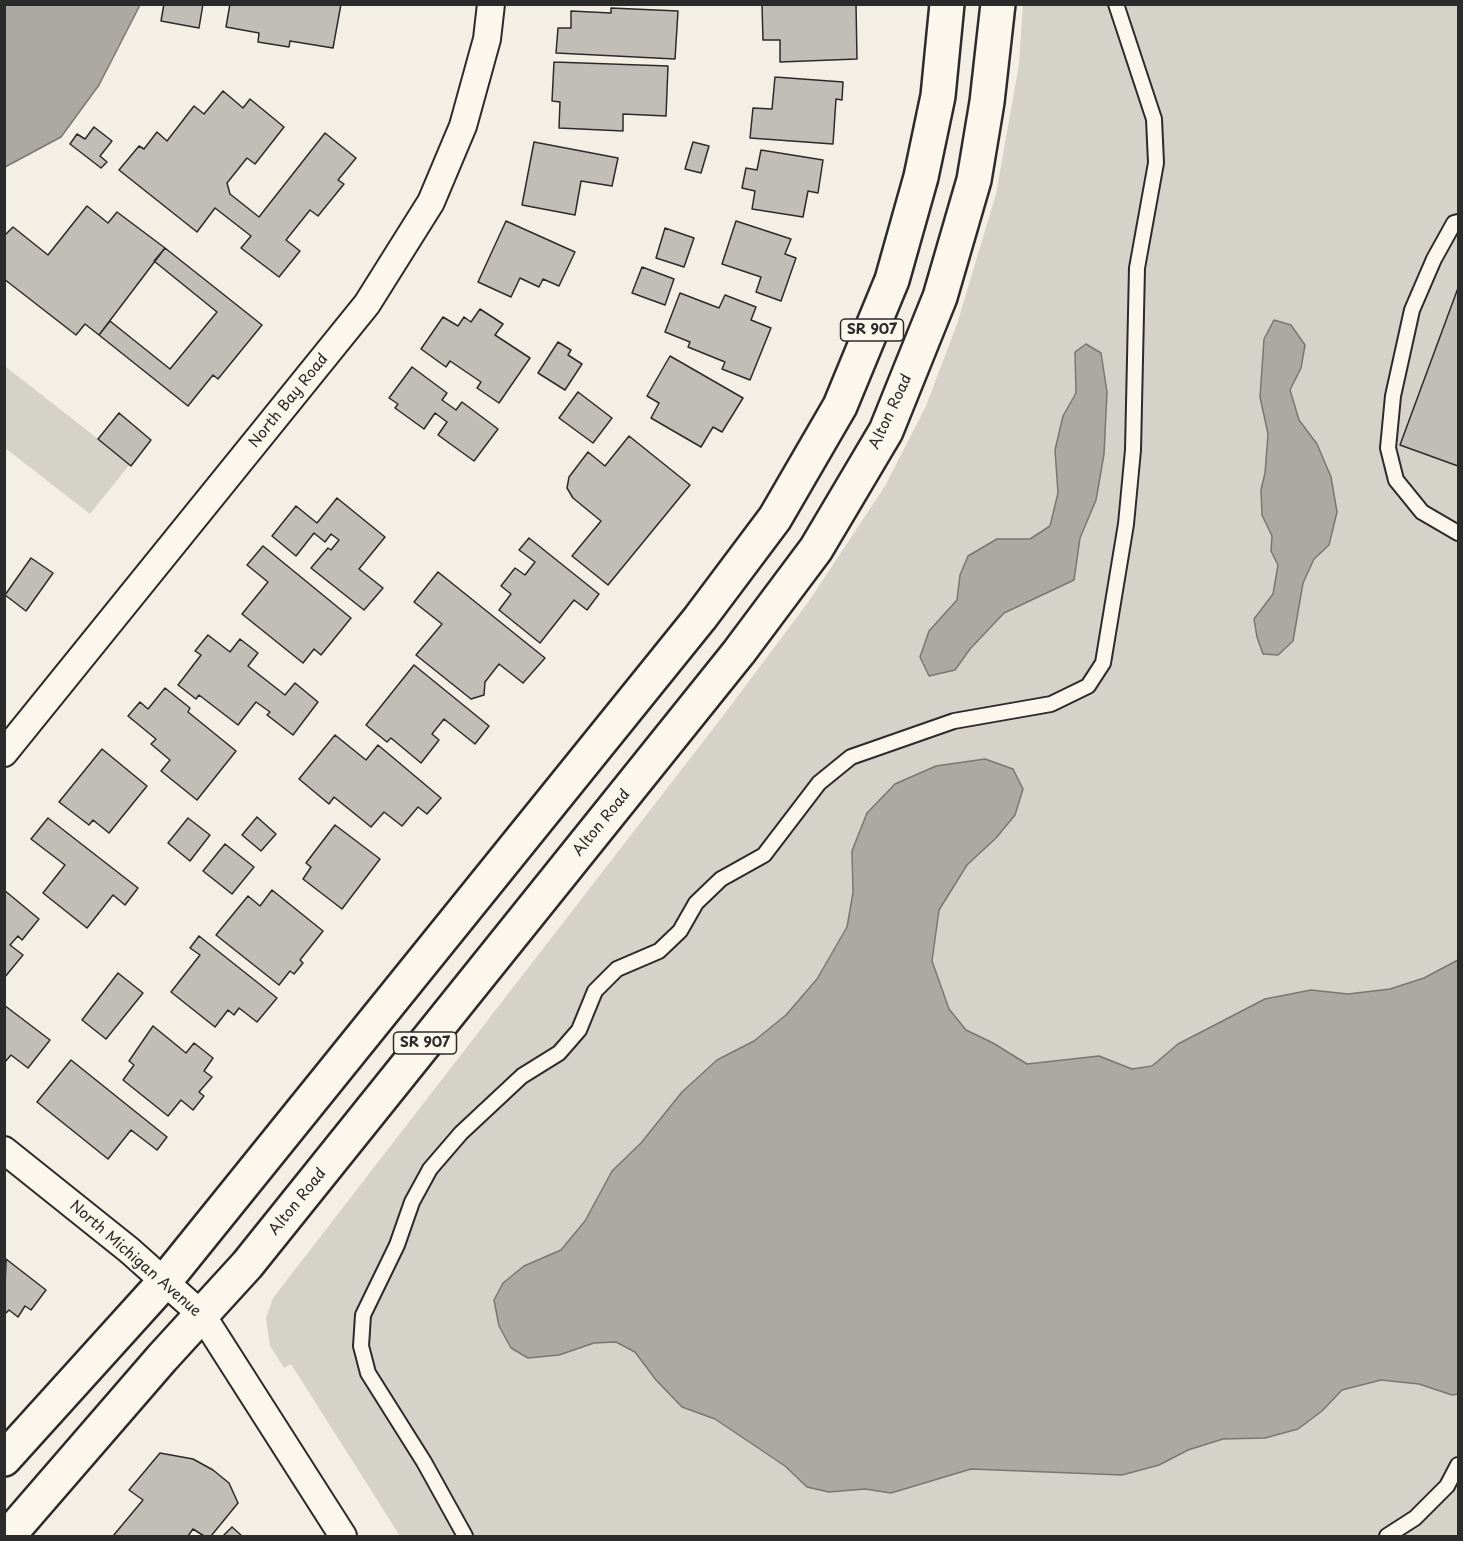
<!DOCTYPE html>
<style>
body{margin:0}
#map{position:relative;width:1463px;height:1541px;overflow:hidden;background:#f3efe4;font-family:"Playpen Sans",sans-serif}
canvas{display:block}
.frame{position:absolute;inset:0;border:6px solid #2b2b2b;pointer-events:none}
</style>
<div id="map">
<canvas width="1463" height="1541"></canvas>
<div class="frame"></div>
</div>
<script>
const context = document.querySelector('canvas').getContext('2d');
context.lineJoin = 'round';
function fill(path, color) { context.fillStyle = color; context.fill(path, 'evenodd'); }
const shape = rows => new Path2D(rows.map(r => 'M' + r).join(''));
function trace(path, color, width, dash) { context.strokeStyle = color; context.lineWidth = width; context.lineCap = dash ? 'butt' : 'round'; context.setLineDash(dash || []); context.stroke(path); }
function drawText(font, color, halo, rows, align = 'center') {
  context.font = font + ' "Playpen Sans",sans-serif'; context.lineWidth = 4.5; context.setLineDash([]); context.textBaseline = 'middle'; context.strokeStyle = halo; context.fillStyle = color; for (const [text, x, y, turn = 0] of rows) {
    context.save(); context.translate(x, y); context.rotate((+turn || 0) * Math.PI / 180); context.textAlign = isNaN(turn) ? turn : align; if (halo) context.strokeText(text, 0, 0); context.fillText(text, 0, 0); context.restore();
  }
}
const green = shape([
 [1023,5,1458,5,1458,1536,400,1536,291,1364,284,1368,270,1346,266,1318,273,1298,726,712,809,601,885,486,926,406,957,324,996,194,1019,64],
 [6,367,130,464,90,514,5,448]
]);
const water = shape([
 [5,4,140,5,99,85,61,137,5,167,5,4],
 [1274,320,1291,325,1305,345,1301,368,1290,390,1299,420,1317,444,1331,477,1337,512,1329,545,1314,559,1303,583,1293,641,1278,655,1263,654,1257,637,1254,619,1273,594,1278,565,1271,551,1272,536,1262,515,1261,490,1265,473,1268,434,1260,397,1264,339,1274,320],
 [1086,344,1101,353,1107,392,1104,454,1096,500,1080,538,1074,580,1004,613,970,649,955,670,929,676,920,657,929,631,957,600,960,575,968,556,997,539,1030,539,1050,526,1058,493,1055,450,1063,416,1076,393,1075,352,1086,344],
 [985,759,1013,769,1023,789,1015,815,996,838,967,865,939,910,932,961,949,1009,966,1030,993,1043,1027,1064,1099,1056,1132,1069,1152,1066,1178,1044,1265,999,1311,990,1348,994,1390,989,1424,978,1458,960,1458,1394,1452,1395,1419,1384,1381,1380,1342,1390,1322,1411,1298,1429,1265,1438,1223,1439,1188,1450,1159,1465,1122,1475,971,1469,891,1493,865,1489,829,1492,807,1487,785,1466,715,1419,682,1407,656,1380,635,1352,616,1342,594,1343,559,1355,528,1358,511,1348,499,1326,494,1300,503,1283,524,1266,561,1250,585,1221,612,1171,641,1143,682,1092,717,1060,754,1041,786,1015,817,979,847,927,853,893,852,851,867,813,895,784,936,766,985,759]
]);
const building = shape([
 [164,4,203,4,199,28,161,21,164,4],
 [230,4,341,4,333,48,290,41,289,47,258,42,259,33,226,27,230,4],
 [856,4,857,59,780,62,780,40,763,40,762,5,856,4],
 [611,8,678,11,675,59,556,53,558,28,571,28,571,11,611,13,611,8],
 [554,62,668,66,666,116,623,114,623,131,559,128,560,102,552,101,554,62],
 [775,77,843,82,842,100,836,99,833,144,750,138,753,108,772,109,775,77],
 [223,91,243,108,250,99,284,127,255,164,247,158,227,183,230,194,259,217,325,133,356,158,338,180,344,184,318,216,310,210,286,240,300,251,279,277,241,248,251,236,215,208,197,232,119,170,139,146,144,149,157,132,167,141,194,106,204,114,223,91],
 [94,127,112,141,100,156,107,162,101,168,70,144,77,134,85,139,94,127],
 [534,142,618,158,612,186,581,181,575,215,522,205,534,142],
 [693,142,709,146,701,173,685,169,693,142],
 [761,150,823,160,818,193,808,191,803,217,752,209,755,191,742,188,746,168,757,170,761,150],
 [87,206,108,223,117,212,165,248,99,335,85,324,76,335,4,279,4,236,13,227,48,255,87,206],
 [506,221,575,252,559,286,543,279,539,287,520,278,511,297,478,282,506,221],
 [736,221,791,239,785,254,796,258,781,301,756,292,761,277,722,264,736,221],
 [665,228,694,238,684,267,656,258,665,228],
 [165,248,262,325,218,379,213,375,188,406,99,335,110,321,170,369,217,312,154,261,165,248],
 [642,267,674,279,665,305,632,293,642,267],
 [1458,288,1458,466,1400,445,1458,288],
 [680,293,719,308,725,295,756,307,751,320,771,328,750,380,722,369,725,362,688,347,690,342,665,332,680,293],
 [480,309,503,324,495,335,530,358,499,403,477,388,481,382,450,361,446,367,421,349,443,317,458,326,464,317,471,322,480,309],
 [558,342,571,350,568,355,582,364,565,390,538,373,558,342],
 [670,356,743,398,722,432,713,427,701,447,651,418,659,403,647,396,670,356],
 [412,367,447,393,442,400,456,410,462,402,498,429,474,461,438,435,447,422,435,413,424,429,395,408,398,404,389,398,412,367],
 [578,392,612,418,593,443,559,418,578,392],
 [119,413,151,440,131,466,98,439,119,413],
 [629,436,690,485,608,585,572,556,601,521,573,498,567,488,569,477,588,452,605,466,629,436],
 [337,498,385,537,359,569,383,588,364,610,311,568,328,548,331,550,339,540,331,534,325,542,314,533,296,556,272,536,296,506,317,523,337,498],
 [529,538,599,594,587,610,574,600,540,643,499,610,511,594,501,586,515,568,525,575,535,562,519,550,529,538],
 [263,546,351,618,321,655,314,649,303,663,242,614,268,582,247,565,263,546],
 [31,558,53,573,26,611,5,595,31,558],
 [438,572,545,658,523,683,499,664,485,682,484,695,471,699,416,655,442,624,414,602,438,572],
 [208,635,230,652,240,639,258,653,248,666,285,695,295,683,318,702,293,735,267,715,270,712,256,702,238,725,199,695,196,699,178,685,201,655,195,651,208,635],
 [414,665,489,726,475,744,444,719,432,734,439,740,421,763,391,738,387,742,366,725,414,665],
 [165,688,190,708,188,712,236,751,197,800,161,771,170,760,151,744,156,739,128,716,140,702,148,709,165,688],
 [335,735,366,760,378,745,441,798,427,814,418,807,402,826,384,812,371,827,334,797,329,804,299,779,335,735],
 [102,749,147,786,109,833,93,820,89,825,59,802,102,749],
 [257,817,276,834,261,851,242,835,257,817],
 [48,818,138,888,125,905,113,895,87,928,43,893,65,865,31,839,48,818],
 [188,818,210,835,190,861,168,843,188,818],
 [335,825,380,859,342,909,303,879,311,867,306,863,335,825],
 [225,844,254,867,232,894,203,871,225,844],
 [4,890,39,919,22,940,18,936,10,945,23,955,4,978,4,890],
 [272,890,323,931,300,960,303,963,294,974,290,971,279,985,216,935,248,896,260,906,272,890],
 [199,936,277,998,257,1022,239,1008,234,1015,228,1010,215,1027,171,992,200,955,190,948,199,936],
 [118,973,143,993,106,1039,82,1020,118,973],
 [4,1005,50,1040,28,1068,11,1055,4,1063,4,1005],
 [153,1026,186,1053,194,1043,213,1058,204,1071,212,1077,199,1092,204,1096,193,1110,181,1100,168,1116,123,1080,134,1065,129,1061,153,1026],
 [71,1060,167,1137,157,1150,131,1130,108,1159,37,1102,71,1060],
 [6,1259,46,1290,31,1310,25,1306,18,1317,9,1310,4,1315,6,1259],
 [160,1453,193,1459,213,1470,229,1483,238,1503,211,1536,204,1536,193,1529,188,1536,113,1536,143,1500,129,1490,160,1453],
 [232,1527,242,1536,223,1536,232,1527]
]);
const service = shape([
 [1458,222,1454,223,1434,259,1412,310,1393,396,1388,448,1396,480,1422,512,1458,533],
 [465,1536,424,1462,368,1373,361,1346,363,1315,397,1245,412,1202,430,1169,461,1133,522,1076,559,1053,579,1030,595,991,617,969,659,951,680,931,696,903,721,879,764,855,819,783,851,757,954,721,1051,704,1088,686,1103,663,1126,524,1133,450,1137,268,1156,163,1154,119,1116,4],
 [1387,1536,1415,1518,1447,1486,1458,1465]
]);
const minor = shape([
 [4,753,367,304,431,202,463,126,487,39,491,4],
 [4,1150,129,1250,202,1315,343,1536]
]);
const trunk = shape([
 [4,1459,165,1281,700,618,775,518,840,406,892,280,921,177,938,96,947,4],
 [8,1536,162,1358,247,1265,739,652,816,549,886,431,940,297,974,180,987,102,998,4]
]);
const shields = [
 [872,330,63],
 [425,1043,63]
];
const shieldNames = [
 ["SR 907",872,330],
 ["SR 907",425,1043]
];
const streetNames = [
 ["North Bay Road",289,401,-51],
 ["Alton Road",891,412,-65],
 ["Alton Road",602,823,-51],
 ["Alton Road",298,1202,-51],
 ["North Michigan Avenue",135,1259,41]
];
fill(green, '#d5d2c9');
fill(water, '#aca9a2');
trace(water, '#787772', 1.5);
fill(building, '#c0beb6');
trace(building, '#2b2b2b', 1.5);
trace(service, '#2b2b2b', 18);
trace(minor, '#2b2b2b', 30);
trace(trunk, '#2b2b2b', 38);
trace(service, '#fbf7ec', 14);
trace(minor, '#fbf7ec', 26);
trace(trunk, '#fbf7ec', 33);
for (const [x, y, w] of shields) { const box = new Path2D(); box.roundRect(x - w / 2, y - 11, w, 22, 4.5); context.fillStyle = '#fbf7ec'; context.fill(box); trace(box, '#2b2b2b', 1.5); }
drawText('bold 14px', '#2b2b2b', null, shieldNames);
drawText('15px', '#2b2b2b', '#fbf7ec', streetNames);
</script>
